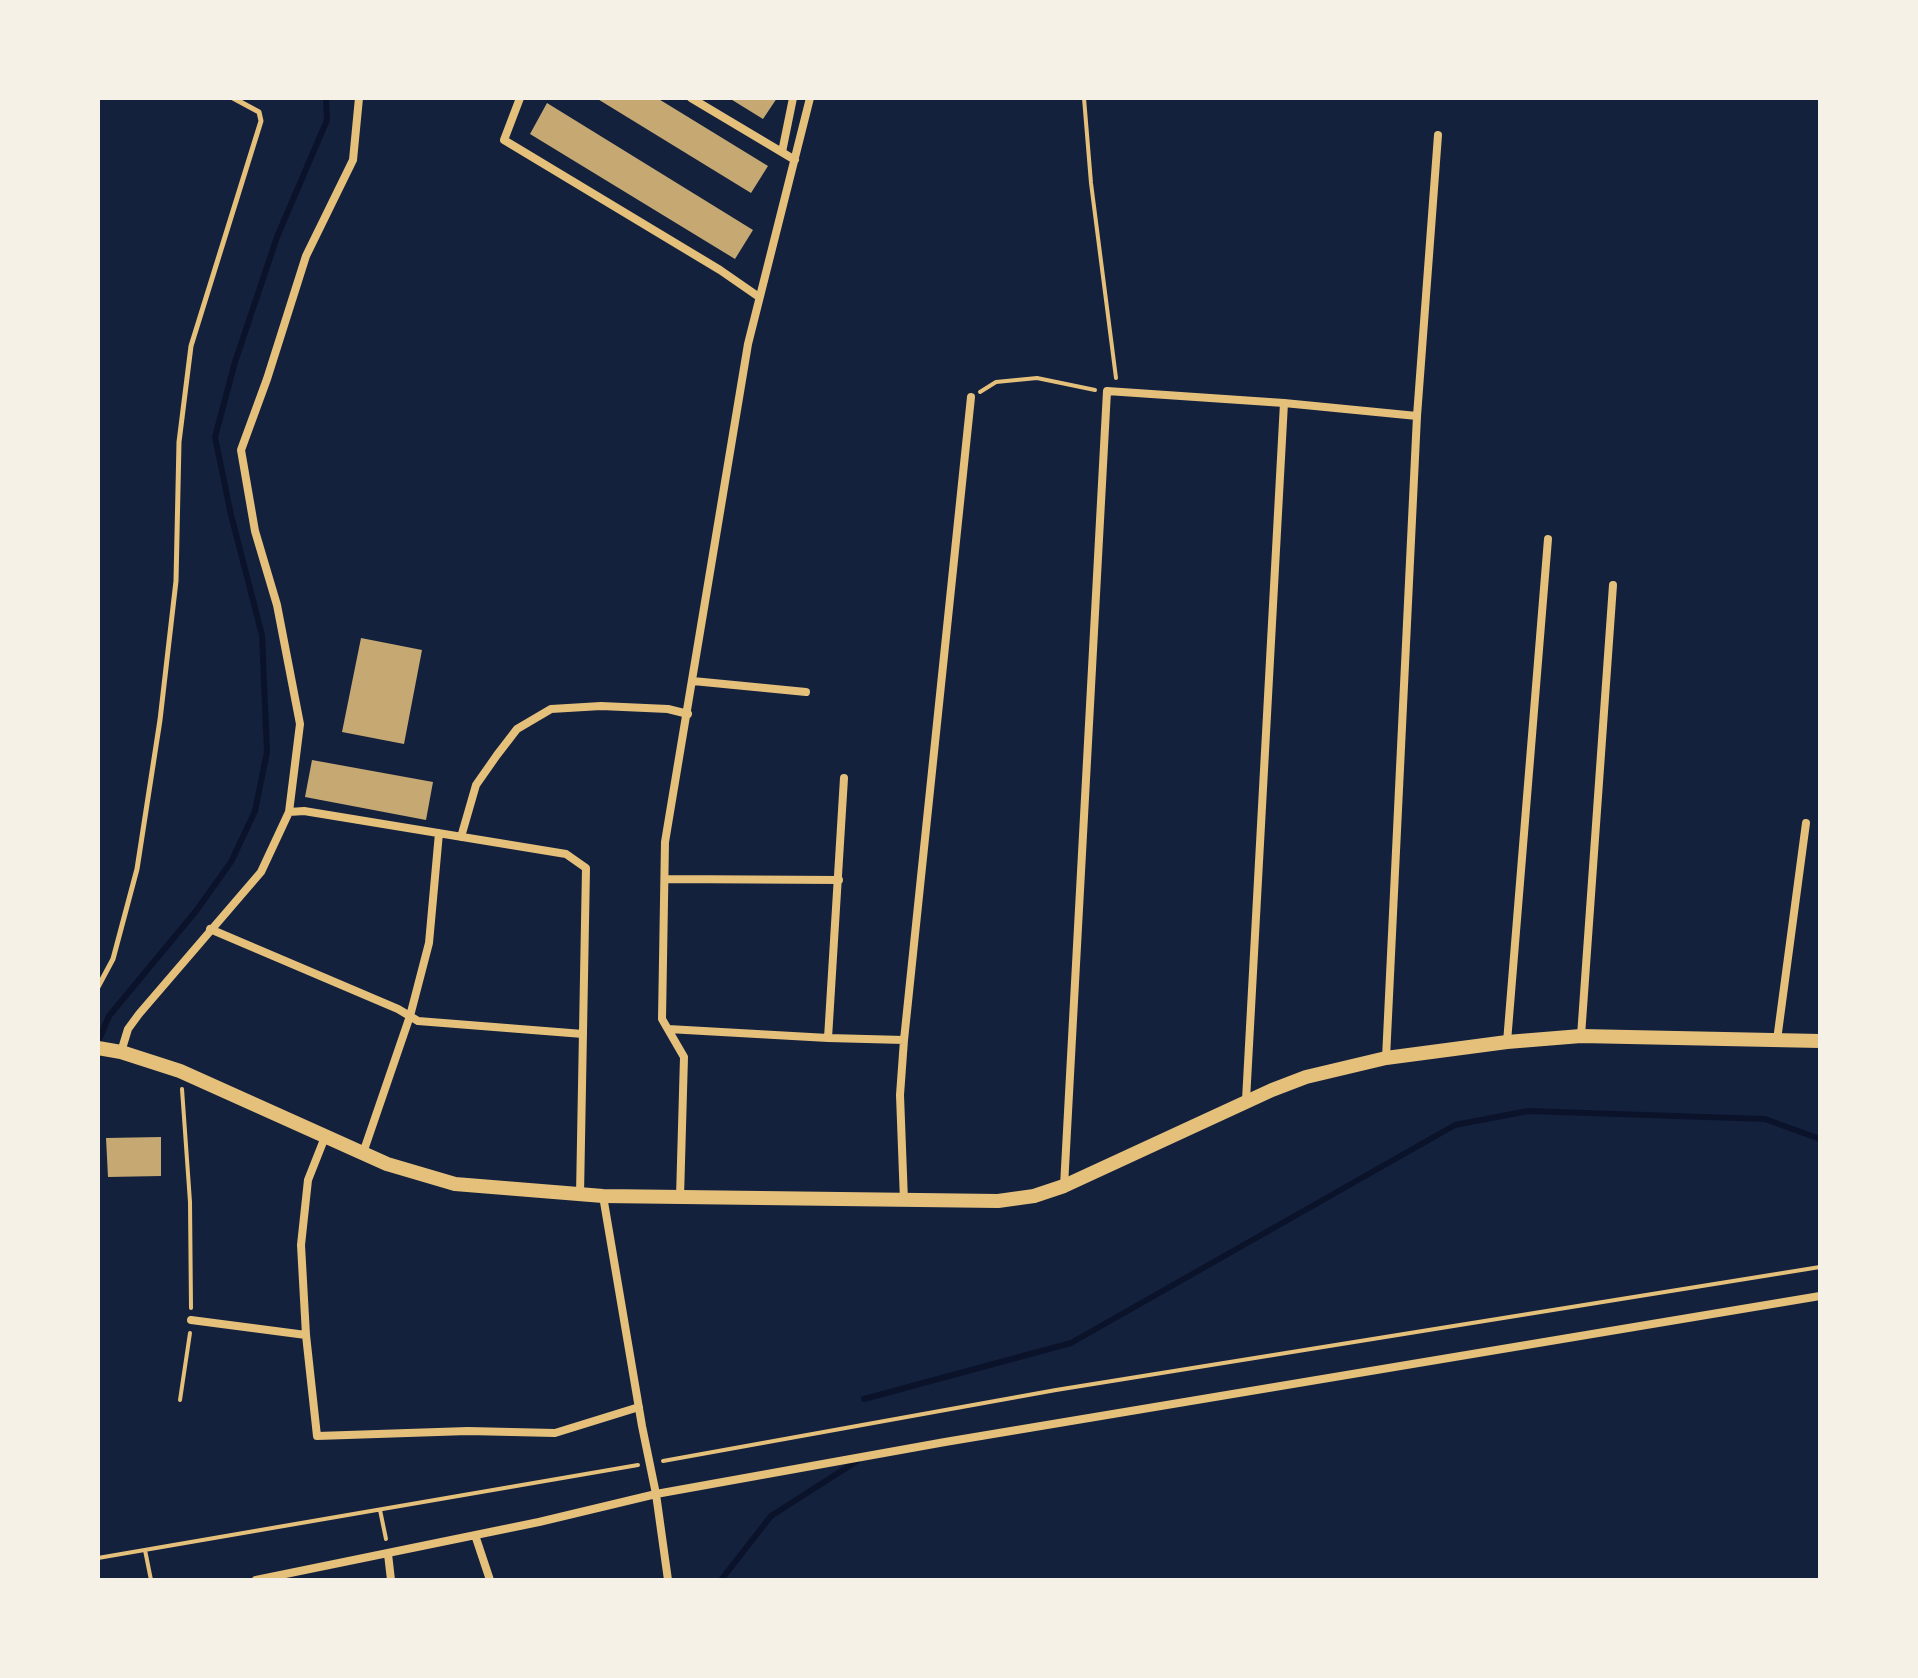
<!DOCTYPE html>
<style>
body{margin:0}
#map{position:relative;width:1918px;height:1678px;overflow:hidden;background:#14213d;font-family:Inter,sans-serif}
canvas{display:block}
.frame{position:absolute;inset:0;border:100px solid #f6f1e7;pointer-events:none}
</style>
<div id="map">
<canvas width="1918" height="1678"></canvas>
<div class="frame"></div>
</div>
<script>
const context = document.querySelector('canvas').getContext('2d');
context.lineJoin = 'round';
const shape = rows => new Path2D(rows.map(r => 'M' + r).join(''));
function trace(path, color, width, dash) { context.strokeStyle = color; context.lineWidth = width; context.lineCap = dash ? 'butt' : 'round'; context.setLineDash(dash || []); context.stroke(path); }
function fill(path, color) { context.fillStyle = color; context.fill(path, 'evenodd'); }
const stream = shape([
 [98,1042,109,1016,196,911,231,862,255,811,267,752,262,635,231,515,215,437,235,362,277,237,327,120,326,98],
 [864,1399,1071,1343,1455,1125,1528,1111,1765,1119,1820,1139],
 [721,1580,771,1516,857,1461]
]);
const building = shape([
 [596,98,657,98,768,166,751,193],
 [729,98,777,98,763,119],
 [547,103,753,230,735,259,530,134],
 [361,638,422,650,404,744,342,732],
 [312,760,433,782,426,820,305,797],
 [161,1137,161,1176,108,1177,106,1138]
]);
const path = shape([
 [1084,98,1091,183,1116,378],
 [980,392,996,382,1037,378,1095,390],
 [182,1089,190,1202,191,1308],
 [180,1400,190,1333],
 [663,1461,1056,1390,1820,1267],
 [380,1510,386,1539],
 [145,1550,151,1580],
 [98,1558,638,1465]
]);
const service = shape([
 [98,987,113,959,137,869,160,720,176,581,179,442,191,346,261,121,259,112,233,98]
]);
const minor = shape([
 [520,98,504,140,720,270,759,297],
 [691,98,795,160],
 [782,152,793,98],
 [693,681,806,692],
 [289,812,304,811,566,854,586,868,580,1195],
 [461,837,476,785,497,755,517,729,551,709,601,706,668,709,688,714],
 [665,879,839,880],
 [210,929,398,1009,418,1021,583,1034],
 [668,1029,828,1038,904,1040],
 [1581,1036,1613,585],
 [828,1038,844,778],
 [1777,1040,1806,823],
 [1507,1042,1548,539],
 [121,1052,128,1029,139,1014,261,872,289,812,300,724,277,605,255,531,241,450,267,379,306,256,353,160,359,98],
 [1386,1058,1417,416,1438,135],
 [1246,1100,1284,403],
 [325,1137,308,1180,301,1245,306,1335,317,1436,468,1431,555,1433,639,1407],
 [363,1153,410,1016,429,943,439,833],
 [1064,1186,1107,391,1284,403,1417,416],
 [603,1196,642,1426,656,1494,668,1580],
 [680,1197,684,1057,662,1019,665,842,748,344,810,98],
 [904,1201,900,1095,904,1040,971,397],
 [191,1320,306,1335],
 [475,1535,490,1580],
 [388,1554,391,1580],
 [256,1580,539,1522,656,1494,945,1442,1820,1296]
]);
const primary = shape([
 [98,1048,121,1052,180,1071,387,1164,455,1184,603,1196,998,1201,1034,1196,1064,1186,1272,1090,1306,1077,1386,1058,1507,1042,1581,1036,1820,1041]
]);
trace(stream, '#0b132b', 6);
fill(building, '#c6a872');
trace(path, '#e5c07b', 4);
trace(service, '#e5c07b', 5);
trace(minor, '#e5c07b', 8);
trace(primary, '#e5c07b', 14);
</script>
